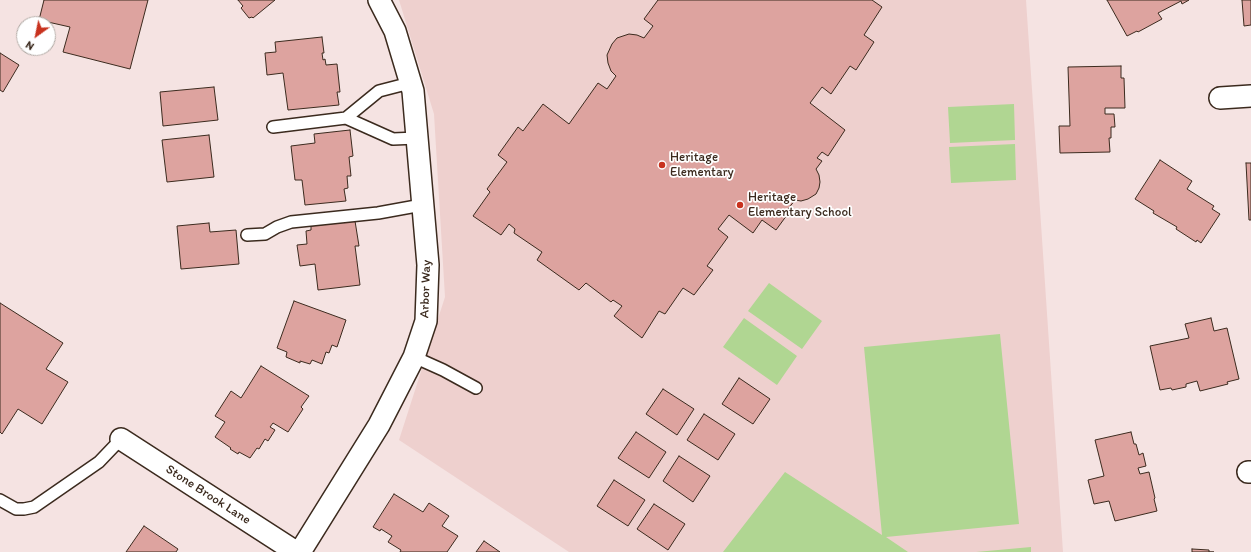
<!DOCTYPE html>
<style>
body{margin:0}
#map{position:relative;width:1251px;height:552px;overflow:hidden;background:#f5e3e2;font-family:Itim,sans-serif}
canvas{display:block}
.north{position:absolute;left:16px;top:16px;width:40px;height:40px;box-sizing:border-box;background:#fff;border:1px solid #b1aaa5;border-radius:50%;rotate:213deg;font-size:11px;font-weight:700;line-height:16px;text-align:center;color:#3b2a1e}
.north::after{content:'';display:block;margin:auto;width:14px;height:18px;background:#c8321e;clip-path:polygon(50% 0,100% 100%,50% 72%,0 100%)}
</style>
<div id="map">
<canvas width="1251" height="552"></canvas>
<div class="north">N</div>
</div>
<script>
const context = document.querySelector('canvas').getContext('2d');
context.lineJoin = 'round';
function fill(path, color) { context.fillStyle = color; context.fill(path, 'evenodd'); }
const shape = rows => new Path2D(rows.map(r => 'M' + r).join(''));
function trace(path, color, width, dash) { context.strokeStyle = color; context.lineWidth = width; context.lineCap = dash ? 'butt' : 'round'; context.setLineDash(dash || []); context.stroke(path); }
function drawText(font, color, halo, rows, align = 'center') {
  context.font = font + ' Itim,sans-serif'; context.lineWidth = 3.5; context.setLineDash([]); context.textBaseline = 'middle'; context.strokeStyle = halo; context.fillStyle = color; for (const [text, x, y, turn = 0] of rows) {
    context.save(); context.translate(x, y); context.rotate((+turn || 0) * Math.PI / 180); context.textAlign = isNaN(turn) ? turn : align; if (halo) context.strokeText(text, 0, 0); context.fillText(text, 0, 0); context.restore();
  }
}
const built = shape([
 [399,0,1026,0,1063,552,569,552,399,440,445,297,434,114]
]);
const green = shape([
 [1014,104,1015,140,950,143,948,107],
 [1015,144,1016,180,951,183,949,147],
 [769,283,822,321,802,349,748,311],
 [744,318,797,356,777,385,723,347],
 [1000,334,1019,524,886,537,908,552,723,552,785,472,882,535,864,347],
 [1031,547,1031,552,976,552]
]);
const building = shape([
 [44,0,148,0,130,69,63,52,70,27,39,20,44,0],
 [238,0,275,0,253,18,252,17,249,18,241,8,243,6,238,0],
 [658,0,872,0,882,7,864,35,874,42,856,70,850,66,831,94,822,87,810,103,845,130,828,156,822,152,817,158,822,161,816,169,819,175,820,182,819,188,816,194,808,199,801,201,795,200,785,213,787,215,776,230,762,220,753,233,729,215,718,229,728,237,707,266,713,270,694,295,683,288,665,314,659,311,642,338,614,316,622,306,613,300,611,302,586,283,579,290,537,260,542,252,514,233,515,229,509,224,501,235,473,216,490,192,487,189,507,162,498,155,518,127,523,131,543,104,569,124,598,83,607,89,616,76,611,71,608,63,607,55,612,44,617,38,629,34,637,35,644,38,653,26,644,19,658,0],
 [1107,0,1189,0,1182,4,1181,1,1158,13,1162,19,1138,32,1137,31,1127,36,1107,0],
 [1242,0,1251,0,1251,25,1244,26,1242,0],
 [322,37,324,53,322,53,323,60,325,59,326,65,337,64,340,92,337,92,339,105,288,110,283,73,267,75,265,53,276,52,275,42,322,37],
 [0,53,19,65,3,92,0,90,0,53],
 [1121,66,1121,78,1124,78,1125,108,1105,108,1105,114,1114,114,1115,127,1111,127,1111,138,1109,138,1110,152,1060,153,1059,126,1070,126,1068,67,1121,66],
 [214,87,218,120,163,126,160,92,214,87],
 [350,130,353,156,349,157,351,176,347,176,348,188,344,189,346,201,305,205,302,180,295,180,291,146,315,143,314,134,350,130],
 [209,135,214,177,167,182,162,140,209,135],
 [1160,160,1192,181,1187,189,1214,206,1212,209,1220,214,1201,243,1197,240,1196,242,1176,229,1177,227,1153,213,1154,211,1135,199,1160,160],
 [1246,163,1251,163,1251,220,1249,220,1246,163],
 [355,221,359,246,355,246,360,285,318,290,315,264,300,266,297,245,307,244,306,231,311,230,311,226,355,221],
 [209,223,210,232,236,230,239,264,181,269,177,226,209,223],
 [294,301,346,320,337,347,332,345,329,353,326,352,322,364,312,360,310,364,300,361,300,363,286,357,287,352,277,348,294,301],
 [0,303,63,343,46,369,68,382,42,424,18,409,2,434,0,432,0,303],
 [1211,318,1214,331,1227,328,1239,379,1227,382,1228,384,1200,391,1197,381,1186,384,1186,387,1172,390,1171,388,1160,390,1150,346,1189,338,1185,324,1211,318],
 [261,366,309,396,301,407,303,409,288,432,273,423,270,427,275,430,268,441,265,439,259,449,257,448,250,458,239,452,238,454,230,449,231,448,215,437,225,422,215,416,231,391,241,398,261,366],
 [739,378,770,399,753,424,722,404,739,378],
 [663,389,694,409,677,435,646,414,663,389],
 [704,414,735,434,718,460,687,440,704,414],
 [636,432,666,452,649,478,618,458,636,432],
 [1131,432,1134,444,1136,444,1139,455,1143,453,1146,466,1138,468,1140,474,1149,472,1155,498,1154,499,1157,511,1115,521,1109,501,1094,504,1088,480,1104,476,1095,440,1131,432],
 [679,456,710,476,693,502,663,481,679,456],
 [614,480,645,500,628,526,597,506,614,480],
 [394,494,423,512,429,503,449,516,442,526,458,536,447,552,400,552,401,550,388,542,392,536,381,529,380,531,373,527,394,494],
 [654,504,685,524,668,550,637,529,654,504],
 [144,526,178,549,176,552,126,552,144,526],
 [484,541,500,552,476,552,484,541],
 [1192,549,1209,550,1209,552,1214,552,1192,552,1192,549]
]);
const lane = shape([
 [410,83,379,91,346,118,393,139,417,138],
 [273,127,346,118],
 [247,235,265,234,277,227,291,222,378,213,422,205],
 [414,357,443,370,476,388],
 [0,500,16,509,24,509,34,507,99,462,121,439]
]);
const street = shape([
 [1220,98,1251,96],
 [121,439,296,552],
 [1248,472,1251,472],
 [300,552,379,425,414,357,426,321,428,265,413,91,395,31,379,0]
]);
const markers = [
 [662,165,4,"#c8321e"],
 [740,205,4,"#c8321e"]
];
const poiNames = [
 ["Heritage",670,158],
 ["Elementary",670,173],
 ["Heritage",748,198],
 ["Elementary School",748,213]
];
const streetNames = [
 ["Arbor Way",426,289,-88],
 ["Stone Brook Lane",208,495,33]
];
fill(built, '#eed0ce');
fill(green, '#b0d692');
fill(building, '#dda39f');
trace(building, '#3b2a1e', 1);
trace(lane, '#3b2a1e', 14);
trace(street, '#3b2a1e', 24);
trace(lane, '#fff', 11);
trace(street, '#fff', 21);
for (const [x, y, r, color] of markers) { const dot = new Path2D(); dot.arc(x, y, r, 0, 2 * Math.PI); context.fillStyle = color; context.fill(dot); trace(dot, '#fff', 1.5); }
drawText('13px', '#3b2a1e', '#fff', poiNames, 'left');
drawText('13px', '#3b2a1e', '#fff', streetNames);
</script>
